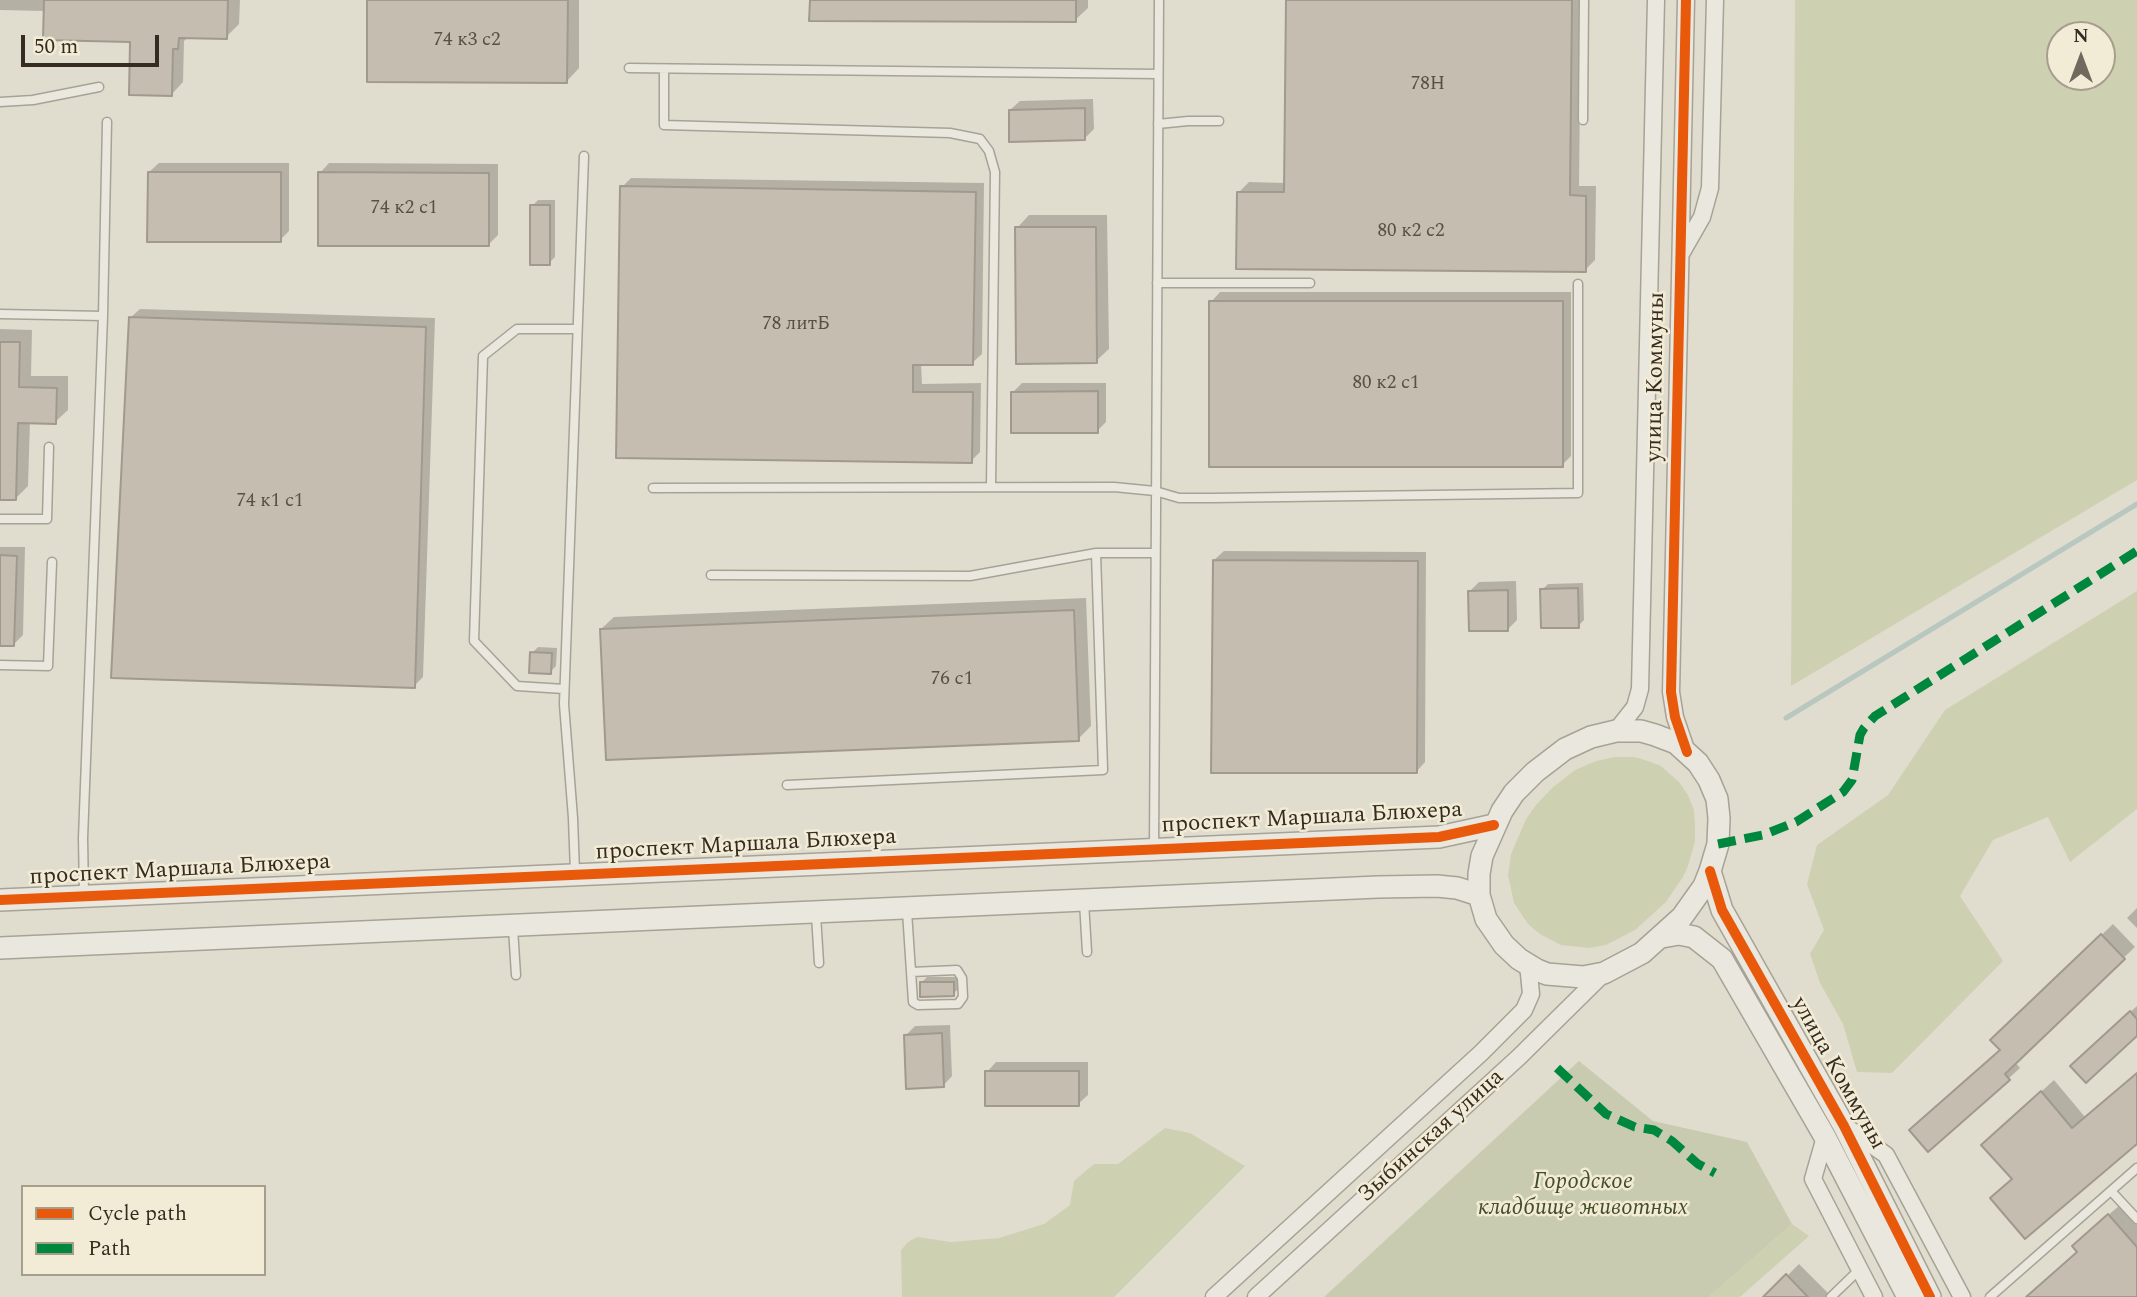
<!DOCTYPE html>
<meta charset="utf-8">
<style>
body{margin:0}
#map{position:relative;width:2137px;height:1297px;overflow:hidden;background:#e1ddce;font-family:Spectral,serif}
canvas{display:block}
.legend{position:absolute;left:21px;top:1185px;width:245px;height:91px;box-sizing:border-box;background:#f2ebd5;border:2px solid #a69e8d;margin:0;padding:9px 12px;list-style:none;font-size:21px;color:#352b20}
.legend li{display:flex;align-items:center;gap:14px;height:35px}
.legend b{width:35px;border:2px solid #a69e8d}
.north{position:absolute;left:2046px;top:21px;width:70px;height:70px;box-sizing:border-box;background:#f2ebd5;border:2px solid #a69e8d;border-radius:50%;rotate:0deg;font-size:19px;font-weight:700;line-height:28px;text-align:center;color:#352b20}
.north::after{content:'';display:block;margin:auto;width:24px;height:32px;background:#71695d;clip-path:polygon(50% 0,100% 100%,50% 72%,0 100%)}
.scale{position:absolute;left:21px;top:35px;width:138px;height:32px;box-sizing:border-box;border:4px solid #352b20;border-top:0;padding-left:9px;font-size:21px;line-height:24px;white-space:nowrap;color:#352b20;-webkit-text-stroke:5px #f2ebd5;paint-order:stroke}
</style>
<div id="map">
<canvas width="2137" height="1297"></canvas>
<ul class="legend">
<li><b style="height:9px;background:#e8590c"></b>Cycle path</li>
<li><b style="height:9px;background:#00873e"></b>Path</li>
</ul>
<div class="north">N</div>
<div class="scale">50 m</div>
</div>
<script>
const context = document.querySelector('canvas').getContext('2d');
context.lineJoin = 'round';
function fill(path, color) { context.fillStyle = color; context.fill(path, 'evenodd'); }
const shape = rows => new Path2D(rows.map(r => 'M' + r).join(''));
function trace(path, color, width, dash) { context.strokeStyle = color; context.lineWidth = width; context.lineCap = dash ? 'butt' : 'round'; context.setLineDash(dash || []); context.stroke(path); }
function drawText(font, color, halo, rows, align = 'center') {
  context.font = font + ' Spectral,serif'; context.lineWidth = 5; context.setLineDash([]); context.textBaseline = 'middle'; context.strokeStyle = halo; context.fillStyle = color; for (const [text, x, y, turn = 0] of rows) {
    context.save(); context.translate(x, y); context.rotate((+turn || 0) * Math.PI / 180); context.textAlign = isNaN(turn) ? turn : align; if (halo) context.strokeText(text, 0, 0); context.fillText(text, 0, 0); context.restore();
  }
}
const green = shape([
 [1795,0,2137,0,2137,480,1791,686],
 [2102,35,2102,77,2060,77,2060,35],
 [2137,591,2137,809,2070,862,2048,817,1993,840,1960,896,2003,961,1892,1073,1857,1072,1843,1024,1820,983,1810,954,1824,930,1807,884,1817,845,1888,795,1945,710],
 [1615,757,1634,757,1645,760,1661,766,1679,782,1688,795,1694,810,1695,824,1695,841,1688,866,1683,877,1666,902,1635,930,1606,945,1589,948,1561,945,1540,934,1528,924,1514,903,1508,875,1511,854,1526,819,1536,805,1552,788,1575,770,1596,761],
 [1165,1128,1190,1133,1245,1166,1114,1297,902,1297,901,1250,908,1242,917,1237,951,1242,999,1238,1044,1224,1070,1205,1074,1181,1094,1164,1118,1164],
 [1792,1224,1809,1236,1740,1297,1709,1297]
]);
const cemetery = shape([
 [1579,1061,1653,1121,1747,1142,1792,1224,1709,1297,1324,1297]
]);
const shadow = shape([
 [0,0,240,0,239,24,226,37,189,36,184,41,183,82,171,95,132,41,45,11,0,10],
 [369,0,579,0,579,68,567,81],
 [811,0,1088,0,1088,8,1075,20],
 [1288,0,1581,0,1579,186,1596,186,1595,260,1585,270,1238,193,1249,182,1286,183],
 [1093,99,1094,129,1085,138,1010,110,1020,101],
 [159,163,289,163,289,231,280,240,149,172],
 [329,163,498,164,498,235,488,245,320,173],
 [631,178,984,183,982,354,972,363,921,363,922,384,981,383,980,452,971,461,622,187],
 [538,200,555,200,555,257,549,263,532,206],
 [1029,215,1107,215,1109,349,1096,361,1017,228],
 [1220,292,1571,292,1571,456,1562,465,1211,302],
 [140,309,435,318,423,677,414,686,130,318],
 [0,329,32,330,31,376,68,376,68,410,55,422,30,421,28,486,16,498,0,498],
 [1022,383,1106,383,1106,422,1097,431,1013,392],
 [0,547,25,547,23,635,14,644,0,644],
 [1224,551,1426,552,1425,762,1416,772,1214,560],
 [1516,581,1517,620,1508,629,1470,591,1479,582],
 [1583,583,1584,620,1578,626,1542,590,1548,584],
 [1086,598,1091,726,1078,739,601,629,614,617],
 [538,647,557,648,556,666,550,672,532,653],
 [2137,908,2137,928,2127,918],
 [2113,924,2135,947,2015,1062,2020,1068,2008,1079,1923,1119,2002,1049,1993,1040],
 [927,977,959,977,959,988,953,994,921,983],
 [2137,1006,2137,1034,2081,1057],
 [950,1025,952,1076,943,1086,905,1036,915,1026],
 [996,1062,1088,1062,1088,1095,1078,1104,987,1072],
 [2137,1073,2137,1141,2013,1178,1996,1133,2054,1080,2085,1117],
 [2120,1205,2137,1224,2137,1297,2028,1297,2079,1251,2085,1235],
 [1799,1264,1832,1297,1766,1297]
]);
const stream = shape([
 [1786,718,2137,504]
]);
const building = shape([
 [44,0,228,0,227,39,179,38,178,49,173,49,172,96,129,95,130,42,43,40,44,0],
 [367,0,568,0,567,83,367,82,367,0],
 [810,0,1076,0,1076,22,809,21,810,0],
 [1286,0,1572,0,1570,195,1586,196,1586,272,1236,269,1237,192,1284,192,1286,0],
 [1085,108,1085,140,1009,142,1009,110,1085,108],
 [148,172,281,172,281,242,147,242,148,172],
 [318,172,489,173,489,246,318,246,318,172],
 [620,186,976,192,973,365,913,365,913,392,973,392,972,463,616,458,620,186],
 [530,205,550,205,550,265,530,265,530,205],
 [1015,227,1096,227,1097,363,1016,364,1015,227],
 [1209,301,1563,301,1563,467,1209,467,1209,301],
 [129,317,426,327,415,688,111,678,129,317],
 [0,342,20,342,19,387,57,388,56,424,18,423,16,500,0,500,0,342],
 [1098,391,1098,433,1011,433,1011,392,1098,391],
 [0,555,17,556,14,646,0,646,0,555],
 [1213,560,1418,561,1417,773,1211,773,1213,560],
 [1578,588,1579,628,1541,628,1540,589,1578,588],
 [1508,590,1508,631,1469,631,1468,591,1508,590],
 [1074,610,1079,741,606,760,600,629,1074,610],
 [530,652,552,653,551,674,529,673,530,652],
 [2101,934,2125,959,2005,1074,2010,1080,1928,1152,1909,1130,2000,1050,1990,1040,2101,934],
 [920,982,954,982,954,996,920,997,920,982],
 [2130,1011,2137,1019,2137,1036,2086,1083,2070,1066,2130,1011],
 [942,1033,944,1087,906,1089,904,1035,942,1033],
 [985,1071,1079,1071,1079,1106,985,1106,985,1071],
 [2137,1073,2137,1144,2025,1239,1990,1198,2012,1179,1981,1145,2041,1091,2072,1128,2137,1073],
 [2108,1214,2137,1247,2137,1297,2026,1297,2077,1252,2072,1246,2108,1214],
 [1786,1274,1808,1297,1763,1297,1786,1274]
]);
const service = shape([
 [629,68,1158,74],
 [664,69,664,125,950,133,980,139,989,151,995,172,991,486],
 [0,102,33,100,99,87],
 [1583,120,1584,0],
 [1158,124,1188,121,1219,121],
 [1157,283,1310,283],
 [0,314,103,316],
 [653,488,1114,487,1155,491,1179,498,1213,498,1578,493,1578,284],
 [0,519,47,519,49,447],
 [711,575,970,576,1096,553,1155,553],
 [0,665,48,666,52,562],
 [564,689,517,686,474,641,483,356,517,329,577,329],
 [787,785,1103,770,1096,553],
 [1154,848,1159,0],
 [575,872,573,818,564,704,584,156],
 [84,893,83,838,103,316,107,122],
 [1084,902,1087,952],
 [907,911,913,1002,918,1005,958,1004,963,997,962,978,957,970,911,972],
 [816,915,819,963],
 [513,928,516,975],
 [2111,1191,2137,1219],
 [1831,1297,1860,1269],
 [1990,1297,2137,1168]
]);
const minor = shape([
 [1686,0,1671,692,1675,717,1687,752],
 [1682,252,1702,217,1710,188,1715,0],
 [1616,731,1635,707,1640,689,1656,0],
 [1845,1126,1886,1155,1962,1297],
 [1825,1137,1813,1179,1874,1297],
 [1214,1297,1481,1053,1524,1010,1531,994,1528,964],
 [1256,1297,1519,1057,1604,973]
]);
const tertiary = shape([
 [1616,731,1641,731,1655,735,1676,743,1698,763,1709,780,1717,799,1719,818,1718,844,1710,871,1704,886,1682,917,1642,953,1604,973,1583,977,1547,974,1537,970,1519,959,1504,945,1486,919,1479,895,1479,874,1482,856,1502,811,1514,793,1535,772,1565,749,1591,737,1616,731],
 [1710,871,1722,910,1844,1126,1930,1297],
 [0,900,1439,837,1494,825],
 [1662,937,1679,934,1694,937,1722,959,1825,1137,1908,1297],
 [0,948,1378,887,1437,886,1457,888,1479,895]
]);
const quiet = shape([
 [1718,844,1763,835,1796,822,1843,792,1852,780,1860,735,1864,728,1875,716,2137,551],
 [1557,1068,1606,1114,1635,1127,1654,1130,1672,1141,1698,1164,1715,1173]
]);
const cycleway = shape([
 [1686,0,1671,692,1675,717,1687,752],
 [1710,871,1722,910,1844,1126,1930,1297],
 [0,900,1439,837,1494,825]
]);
const numberNames = [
 ["74 к3 с2",467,41],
 ["78Н",1428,85],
 ["74 к2 с1",404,209],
 ["80 к2 с2",1411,232],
 ["78 литБ",796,325],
 ["80 к2 с1",1386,384],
 ["74 к1 с1",270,502],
 ["76 с1",952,680]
];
const streetNames = [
 ["улица Коммуны",1657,377,-89],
 ["проспект Маршала Блюхера",1312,819,-3],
 ["проспект Маршала Блюхера",746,846,-3],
 ["проспект Маршала Блюхера",180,871,-3],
 ["улица Коммуны",1837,1074,61],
 ["Зыбинская улица",1432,1137,-42]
];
const parkNames = [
 ["Городское",1583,1183],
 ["кладбище животных",1583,1209]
];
fill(green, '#ced0b2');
fill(cemetery, '#c9cbb1');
fill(shadow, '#0003');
trace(stream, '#b8c7bf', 5);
fill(building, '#c5bdaf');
trace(building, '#a1998e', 2);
trace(service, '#a7a296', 11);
trace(minor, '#a7a296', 19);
trace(tertiary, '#a7a296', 24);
trace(service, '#eae7de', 8);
trace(minor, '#eae7de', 16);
trace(tertiary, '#eae7de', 21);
trace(quiet, '#00873e', 9, [18, 9]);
trace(cycleway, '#e8590c', 10);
drawText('19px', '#595044', null, numberNames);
drawText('23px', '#352b20', '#f2ebd5', streetNames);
drawText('italic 23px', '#434f28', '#f2ebd5', parkNames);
</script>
